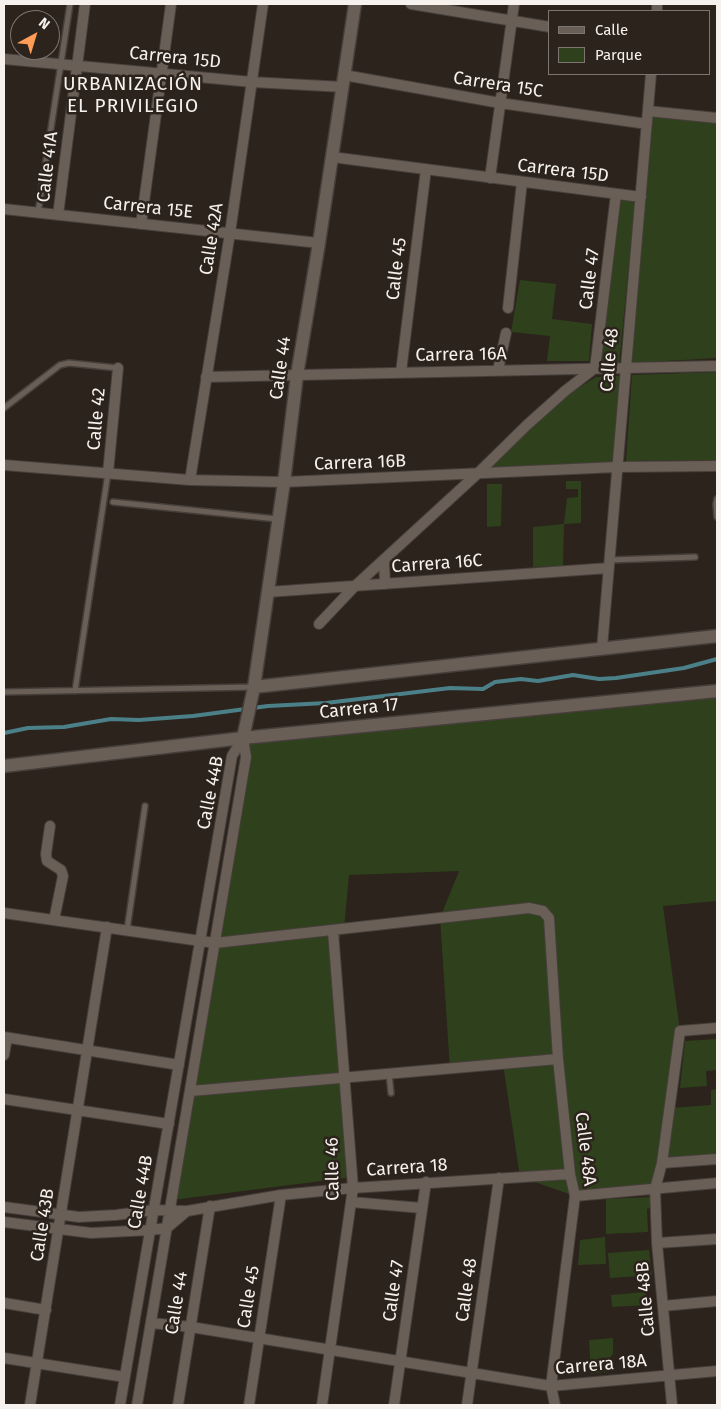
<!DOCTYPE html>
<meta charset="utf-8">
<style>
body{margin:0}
#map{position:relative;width:721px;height:1409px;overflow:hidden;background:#2b231c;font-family:"Fira Sans",sans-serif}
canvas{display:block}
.frame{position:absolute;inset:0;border:5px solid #f7f1ed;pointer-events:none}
.legend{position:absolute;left:548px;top:10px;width:162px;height:65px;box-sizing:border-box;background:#2b231c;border:1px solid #7d7570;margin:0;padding:6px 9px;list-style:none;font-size:15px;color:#f7f1ed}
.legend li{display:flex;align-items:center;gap:10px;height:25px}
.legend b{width:25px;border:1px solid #7d7570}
.north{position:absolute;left:10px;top:10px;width:50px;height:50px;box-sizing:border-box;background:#2b231c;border:1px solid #7d7570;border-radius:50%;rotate:39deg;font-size:14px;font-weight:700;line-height:20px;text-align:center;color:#f7f1ed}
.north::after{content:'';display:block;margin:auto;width:18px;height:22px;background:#fe9c58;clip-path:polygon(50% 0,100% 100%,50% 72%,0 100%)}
</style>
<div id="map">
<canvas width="721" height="1409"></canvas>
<div class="frame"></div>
<ul class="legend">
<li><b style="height:6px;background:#695f57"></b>Calle</li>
<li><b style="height:14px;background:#2f411c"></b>Parque</li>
</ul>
<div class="north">N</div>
</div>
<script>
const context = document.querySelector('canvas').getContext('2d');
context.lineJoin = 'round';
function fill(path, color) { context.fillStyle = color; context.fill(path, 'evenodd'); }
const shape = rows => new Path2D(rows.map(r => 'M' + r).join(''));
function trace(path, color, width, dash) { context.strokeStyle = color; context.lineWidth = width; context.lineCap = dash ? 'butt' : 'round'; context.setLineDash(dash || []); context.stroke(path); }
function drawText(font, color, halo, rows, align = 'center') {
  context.font = font + ' "Fira Sans",sans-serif'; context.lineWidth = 5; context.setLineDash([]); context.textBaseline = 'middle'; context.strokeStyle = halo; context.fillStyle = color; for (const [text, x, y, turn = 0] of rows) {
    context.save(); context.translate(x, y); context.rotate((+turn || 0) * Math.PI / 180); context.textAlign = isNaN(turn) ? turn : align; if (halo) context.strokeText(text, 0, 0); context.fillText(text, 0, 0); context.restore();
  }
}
const green = shape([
 [648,116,717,121,717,358,631,363],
 [621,200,635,202,619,365,600,366],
 [520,280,556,284,552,319,592,324,589,361,547,361,550,336,511,332],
 [717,372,717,460,626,461,632,375],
 [620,376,612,465,490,472,496,461,535,420,571,393,596,377],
 [566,481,581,481,581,523,564,524,567,498,578,497,578,489,566,489],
 [487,484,502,484,501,526,487,527],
 [564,524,563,566,533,567,533,527],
 [717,698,717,901,663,906,680,1031,655,1189,575,1196,520,1177,503,1064,450,1069,440,918,459,871,349,875,344,929,334,950,353,1177,172,1200,243,738,538,716],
 [717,1039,717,1070,706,1071,707,1086,680,1088,685,1041],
 [717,1089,717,1155,664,1161,671,1108,711,1105,711,1090],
 [652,1197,650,1208,647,1209,648,1232,606,1234,606,1199],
 [605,1237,606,1264,578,1265,580,1240],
 [649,1250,652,1275,610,1278,608,1253],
 [645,1292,647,1305,612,1307,611,1295],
 [613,1338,613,1354,611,1356,612,1371,591,1374,589,1340]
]);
const stream = shape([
 [4,733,28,728,64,727,111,719,139,720,193,716,268,706,326,703,450,688,483,689,495,682,521,679,538,681,573,675,599,679,616,678,684,668,717,659]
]);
const service = shape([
 [38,213,70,4],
 [4,408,60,365,69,363,118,368],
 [717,499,716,504,717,517],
 [113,502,277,519],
 [610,560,695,557],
 [75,691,108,473],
 [4,692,253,687],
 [127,930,145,806],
 [389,1074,391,1093]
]);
const minor = shape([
 [411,4,550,27],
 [657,11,657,4],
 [4,59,252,82,343,87],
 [344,75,500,103,647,124],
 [648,111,717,118],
 [332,157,641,197],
 [490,178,514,4],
 [4,209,319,243],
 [58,215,85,4],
 [141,224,171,4],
 [508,308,522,182],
 [498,370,506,333],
 [401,372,426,169],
 [206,377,717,366],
 [4,465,190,480,284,482,617,467,717,466],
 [108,473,118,368],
 [190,480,230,233,263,4],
 [384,560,385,584],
 [268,592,609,568],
 [319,624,354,587,476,475,527,425,565,391,595,368,616,194],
 [602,648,651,74],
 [50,826,46,854,47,861,61,870,63,876,54,920],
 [4,913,215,943,529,908,543,911,549,918,558,1059,570,1174,575,1196,551,1386,555,1405],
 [4,1037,179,1065],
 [4,1055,7,1038],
 [191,1091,558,1059],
 [4,1099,169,1124],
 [662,1163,717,1159],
 [575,1196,717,1183],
 [351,1202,422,1208],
 [4,1207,79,1217,116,1215,154,1210,187,1211,281,1195,353,1188,570,1174],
 [4,1222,91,1233,151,1230,167,1228,187,1211],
 [657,1243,717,1239],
 [4,1303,46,1310],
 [663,1306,717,1301],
 [151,1323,191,1327,551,1386,717,1371],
 [4,1358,125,1377],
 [30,1405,107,927],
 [120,1405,232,756,243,738],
 [137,1405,246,757,243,738],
 [178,1405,210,1206],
 [249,1405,281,1195],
 [322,1405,353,1188,333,931],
 [394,1405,426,1182],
 [467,1405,499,1178],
 [672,1405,657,1243,655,1189,662,1163,680,1031,717,1028]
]);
const tertiary = shape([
 [254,687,717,636],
 [243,738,254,687,284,482,297,375,319,243,355,4],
 [4,766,243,738,717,691]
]);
const streetNames = [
 ["Carrera 15D",175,58,6],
 ["Carrera 15C",498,85,9],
 ["Calle 41A",48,167,-83],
 ["Carrera 15D",563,171,7],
 ["Carrera 15E",148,208,6],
 ["Calle 42A",212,239,-81],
 ["Calle 45",397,269,-83],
 ["Calle 47",590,279,-83],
 ["Carrera 16A",461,355,-1],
 ["Calle 48",610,360,-85],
 ["Calle 44",281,368,-82],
 ["Calle 42",97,419,-85],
 ["Carrera 16B",360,463,-2],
 ["Carrera 16C",437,564,-4],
 ["Carrera 17",359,709,-6],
 ["Calle 44B",211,793,-79],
 ["Calle 48A",585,1149,83],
 ["Carrera 18",407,1168,-4],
 ["Calle 46",333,1169,-91],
 ["Calle 44B",141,1192,-80],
 ["Calle 43B",43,1225,-81],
 ["Calle 48",467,1290,-82],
 ["Calle 47",394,1291,-82],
 ["Calle 45",249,1297,-81],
 ["Calle 48B",646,1299,-95],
 ["Calle 44",177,1303,-81],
 ["Carrera 18A",601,1365,-5]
];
const neighbourhoodNames = [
 ["URBANIZACIÓN",133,85],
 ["EL PRIVILEGIO",133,107]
];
fill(green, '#2f411c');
trace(stream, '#4c8088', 4);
trace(service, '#463e3a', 8);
trace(minor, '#463e3a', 12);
trace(tertiary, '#463e3a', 15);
trace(service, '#695f57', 5);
trace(minor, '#695f57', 10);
trace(tertiary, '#695f57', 12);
drawText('18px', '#f7f1ed', '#2b231c', streetNames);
context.letterSpacing = '1px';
drawText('19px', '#f7f1ed', '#2b231c', neighbourhoodNames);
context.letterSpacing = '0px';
</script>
